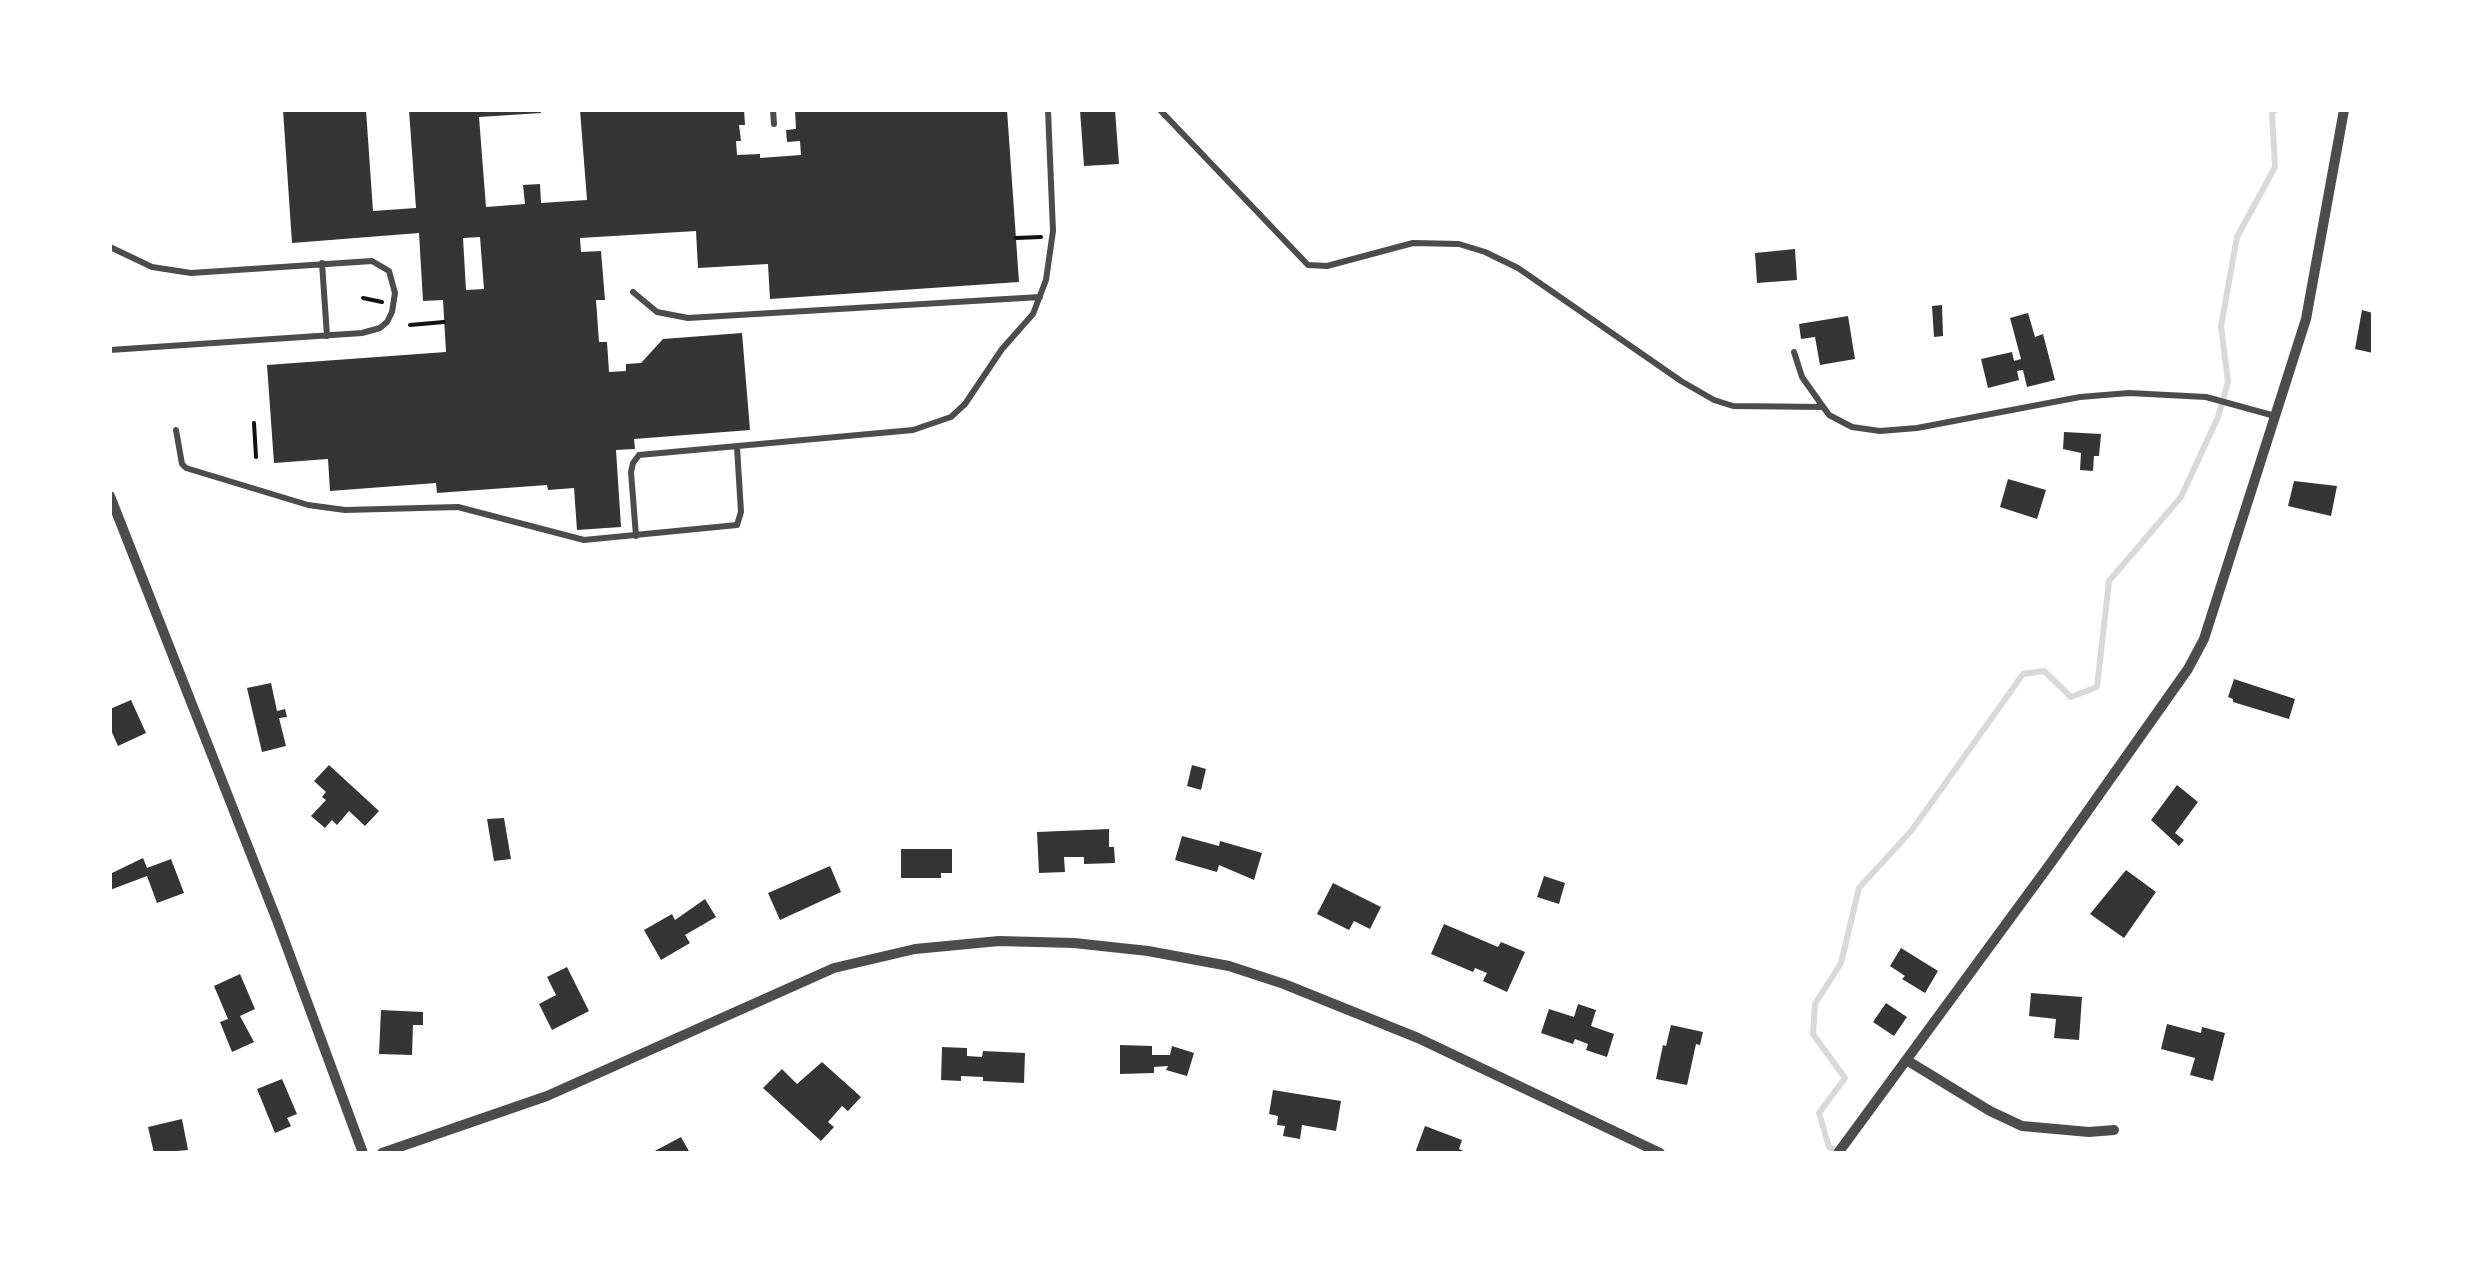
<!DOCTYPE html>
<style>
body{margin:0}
#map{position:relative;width:2483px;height:1263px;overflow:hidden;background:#fff;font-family:"Source Sans 3",sans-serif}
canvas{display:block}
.frame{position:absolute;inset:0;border:112px solid #fff;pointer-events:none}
</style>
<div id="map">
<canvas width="2483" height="1263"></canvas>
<div class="frame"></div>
</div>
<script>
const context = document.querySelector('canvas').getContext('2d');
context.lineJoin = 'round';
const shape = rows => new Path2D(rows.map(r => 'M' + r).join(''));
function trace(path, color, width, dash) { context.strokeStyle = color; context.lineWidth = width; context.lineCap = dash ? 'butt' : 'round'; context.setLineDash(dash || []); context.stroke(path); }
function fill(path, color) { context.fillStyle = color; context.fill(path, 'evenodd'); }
const stream = shape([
 [1839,1152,1829,1147,1819,1113,1845,1078,1813,1034,1815,1004,1841,963,1859,888,1912,830,2023,674,2044,671,2071,697,2097,687,2109,581,2181,497,2218,417,2228,382,2221,326,2237,237,2275,167,2272,114,2275,110]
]);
const building = shape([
 [283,110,366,110,373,211,416,208,409,110,541,110,541,113,479,117,486,207,525,204,523,185,540,184,541,203,587,200,580,110,744,110,745,125,739,125,741,141,736,141,737,155,760,154,760,158,801,155,800,141,787,142,786,130,796,129,795,110,1007,110,1019,282,770,299,768,264,698,268,696,231,580,238,581,252,601,251,605,300,596,300,599,342,607,342,609,372,626,371,626,364,641,363,663,339,742,333,750,430,634,439,635,449,616,450,621,527,577,530,574,488,548,490,547,485,437,493,436,483,330,491,328,459,274,463,267,365,446,352,443,300,423,301,419,233,292,243],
 [480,237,484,289,466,290,463,238],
 [1080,110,1115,110,1119,164,1084,166],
 [1795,249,1797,280,1757,283,1755,253],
 [1942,305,1943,336,1934,337,1932,306],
 [2362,310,2373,313,2373,353,2355,349],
 [2028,313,2035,337,2043,334,2055,380,2027,387,2023,370,2017,371,2019,380,1988,388,1981,359,2012,352,2014,361,2021,359,2010,318],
 [1848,316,1855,359,1820,365,1815,337,1801,339,1799,324],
 [2064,432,2101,434,2099,456,2094,456,2093,471,2080,470,2081,453,2063,449],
 [2008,479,2046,490,2037,519,2000,507],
 [2294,481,2337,486,2331,516,2288,506],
 [2234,679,2295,699,2289,719,2233,702,2233,699,2228,697],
 [271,683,277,711,285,709,287,717,279,718,286,746,262,752,247,688],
 [131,700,146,733,118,746,110,728,110,709],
 [329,765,379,811,365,826,349,811,337,825,332,820,325,828,311,816,326,800,322,797,326,792,314,781],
 [1192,765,1206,769,1201,790,1187,786],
 [2177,785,2198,802,2175,833,2184,840,2179,846,2151,820],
 [504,818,511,859,494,861,487,819],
 [1109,829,1109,847,1114,847,1115,863,1084,864,1084,857,1064,857,1065,872,1039,873,1037,832],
 [1182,836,1219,846,1220,841,1262,853,1254,880,1219,865,1217,872,1175,860],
 [901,849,952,849,952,873,941,873,941,878,901,878],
 [143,858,147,868,171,859,184,893,157,903,147,876,110,890,110,874],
 [830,866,841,892,780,920,768,893],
 [2126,870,2156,892,2124,938,2090,914],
 [1544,876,1565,883,1559,904,1537,897],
 [1333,883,1381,907,1370,929,1354,921,1349,930,1317,914],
 [705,899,716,917,685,935,690,943,661,960,644,930,672,914,675,920],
 [1444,924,1498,947,1501,942,1525,952,1507,992,1483,981,1487,973,1475,968,1473,972,1431,954],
 [1901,948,1938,971,1925,993,1902,979,1905,976,1890,966],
 [567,967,589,1011,552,1030,539,1004,556,995,547,977],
 [240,974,255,1009,240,1016,254,1042,232,1052,220,1022,228,1019,214,986],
 [2031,993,2082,997,2079,1040,2054,1038,2056,1019,2029,1016],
 [1886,1003,1907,1017,1894,1036,1873,1022],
 [1578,1004,1596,1010,1591,1026,1614,1034,1607,1057,1586,1050,1588,1044,1575,1039,1573,1044,1541,1033,1549,1009,1574,1017],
 [381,1010,423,1012,423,1025,413,1025,412,1055,379,1054],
 [2167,1024,2201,1033,2202,1027,2225,1033,2213,1081,2190,1075,2195,1058,2161,1049],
 [1671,1025,1703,1032,1700,1045,1696,1044,1687,1085,1656,1079,1663,1045,1666,1046],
 [1120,1045,1152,1046,1152,1055,1170,1055,1172,1046,1194,1053,1187,1076,1166,1070,1168,1066,1154,1067,1154,1073,1120,1074],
 [942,1047,967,1048,967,1056,982,1057,983,1051,1025,1053,1024,1083,983,1081,983,1077,961,1076,961,1081,941,1080],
 [822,1062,861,1097,848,1111,842,1106,828,1122,834,1127,821,1141,763,1088,782,1069,797,1084],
 [282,1079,297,1114,287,1118,291,1126,275,1133,257,1089],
 [1273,1090,1341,1101,1336,1131,1302,1125,1300,1139,1283,1136,1285,1126,1277,1125,1278,1116,1269,1114],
 [182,1119,188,1150,154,1153,148,1127],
 [1425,1126,1462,1140,1459,1149,1468,1153,1415,1153],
 [681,1137,690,1153,651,1153]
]);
const path = shape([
 [1016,238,1041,237],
 [363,298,382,302],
 [410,325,444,322],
 [254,423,256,457]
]);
const service = shape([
 [773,110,774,124],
 [1160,110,1308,265,1327,266,1413,243,1459,244,1485,252,1518,268,1681,381,1714,400,1733,406,1823,407],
 [110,247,152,267,191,273,372,261,389,271,395,293,392,312,387,322,380,328,362,333,110,350],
 [322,263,327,336],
 [633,292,657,312,688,318,1040,297],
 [1794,352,1802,377,1829,415,1852,427,1880,431,1917,428,2080,397,2129,393,2206,397,2275,416],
 [176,430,182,464,186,468,308,505,345,510,458,507,584,540,737,525,741,512,737,447],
 [636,536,631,472,633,463,639,455,913,430,951,417,965,404,1002,349,1033,314,1046,280,1053,231,1048,110]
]);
const minor = shape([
 [110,496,278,923,363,1153],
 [1908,1061,1990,1111,2022,1126,2089,1132,2114,1130],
 [382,1153,547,1096,834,968,915,949,999,941,1074,943,1148,951,1229,966,1284,984,1418,1038,1660,1153],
 [1838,1153,2053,860,2188,669,2204,639,2306,319,2344,110]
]);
trace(stream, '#d9d9d9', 6);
fill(building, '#353535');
trace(path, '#111', 4);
trace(service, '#4c4c4c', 6);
trace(minor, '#4c4c4c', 10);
</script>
